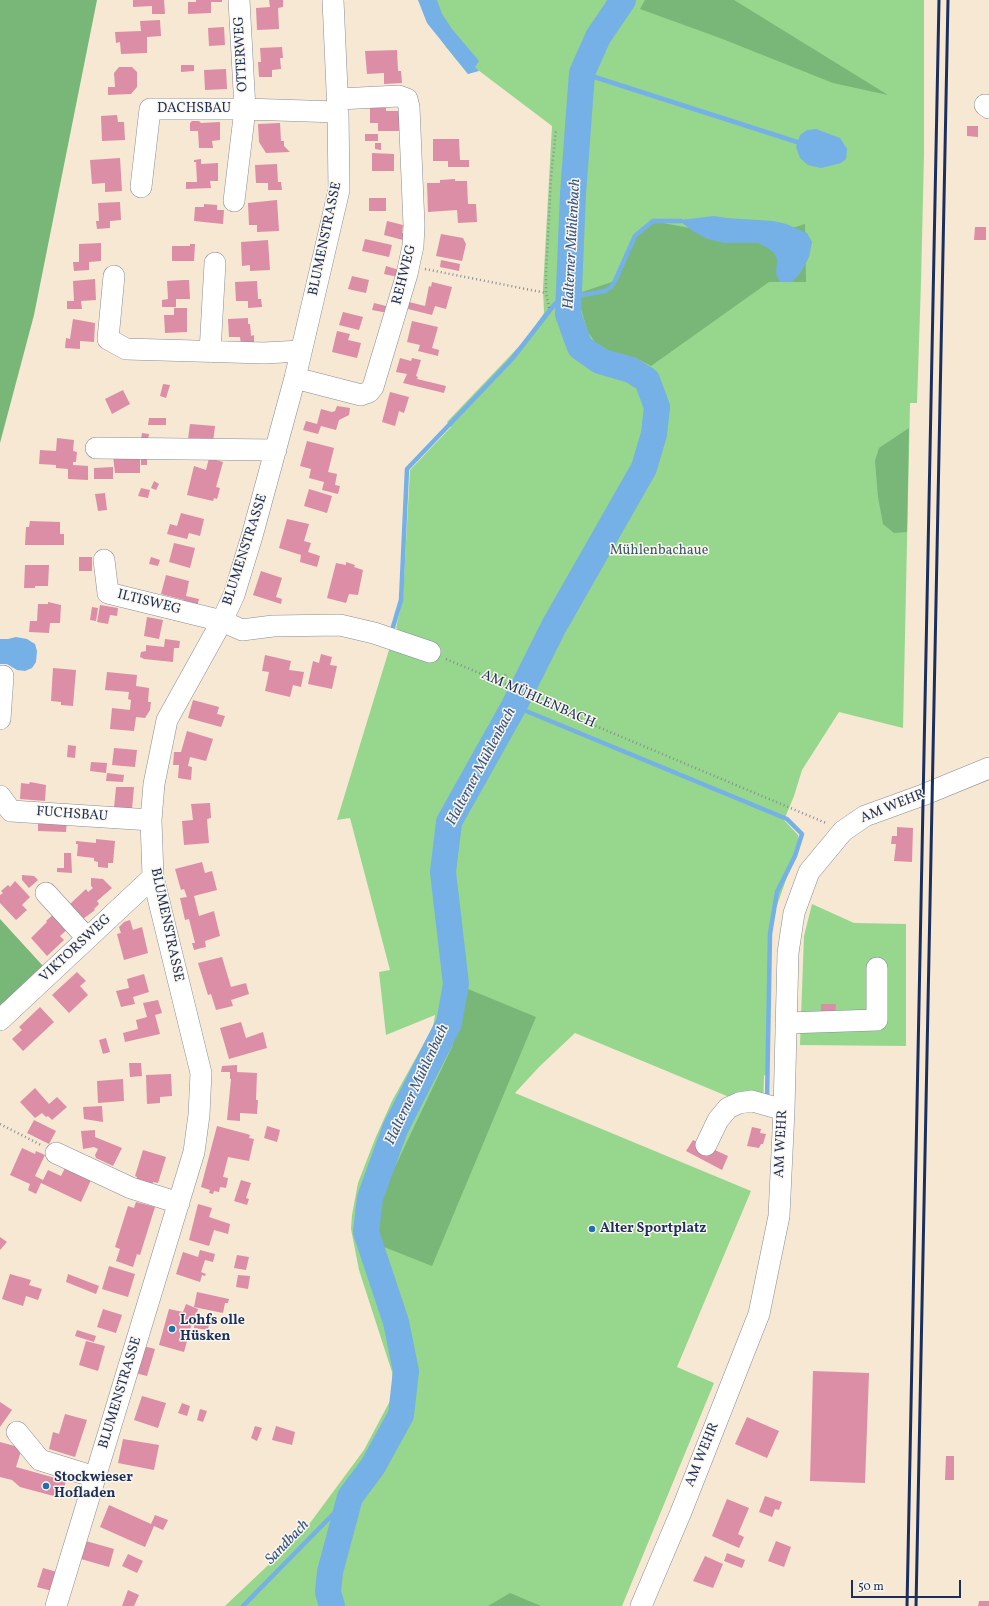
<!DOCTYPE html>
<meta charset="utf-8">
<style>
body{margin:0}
#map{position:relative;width:989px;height:1606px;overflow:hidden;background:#f6e8d3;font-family:Vollkorn,serif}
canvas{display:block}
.scale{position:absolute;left:851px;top:1580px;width:110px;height:18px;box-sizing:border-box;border:2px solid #1b2f5e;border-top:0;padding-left:5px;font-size:12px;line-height:14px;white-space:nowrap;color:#1b2f5e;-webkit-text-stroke:3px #fbf7ec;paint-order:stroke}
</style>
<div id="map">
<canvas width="989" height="1606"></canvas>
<div class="scale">50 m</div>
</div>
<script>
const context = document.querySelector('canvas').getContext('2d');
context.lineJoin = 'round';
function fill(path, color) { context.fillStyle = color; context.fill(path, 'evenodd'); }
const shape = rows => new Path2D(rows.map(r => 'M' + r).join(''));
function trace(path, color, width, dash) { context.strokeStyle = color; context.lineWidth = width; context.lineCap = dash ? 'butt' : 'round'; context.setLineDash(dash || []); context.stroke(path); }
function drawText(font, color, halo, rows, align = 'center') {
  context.font = font + ' Vollkorn,serif'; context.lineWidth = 3; context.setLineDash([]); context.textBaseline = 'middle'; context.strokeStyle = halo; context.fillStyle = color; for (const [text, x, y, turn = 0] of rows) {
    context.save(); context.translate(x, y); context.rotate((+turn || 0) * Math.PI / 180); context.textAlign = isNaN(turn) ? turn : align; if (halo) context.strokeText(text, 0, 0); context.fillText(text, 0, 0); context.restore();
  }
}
const green = shape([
 [418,0,924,0,924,154,921,282,917,403,910,403,903,728,839,712,802,770,794,796,784,820,798,835,799,843,776,908,770,938,768,1071,764,1076,763,1111,575,1033,539,1067,515,1093,751,1191,677,1367,714,1383,622,1606,225,1606,282,1552,310,1523,364,1450,391,1399,393,1390,392,1372,359,1270,351,1229,352,1215,358,1183,375,1139,392,1101,433,1027,435,1015,386,1035,379,972,390,970,350,818,337,820,389,650,391,650,398,629,396,628,403,598,410,470,451,427,447,422,527,338,544,313,543,289,552,126,478,70,468,74,446,47,430,22],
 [812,904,854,923,906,924,906,1046,800,1045,804,936]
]);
const forest = shape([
 [0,0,97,0,34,315,0,443],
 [645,0,734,0,888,95,833,83,720,38,640,9],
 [653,221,710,232,761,238,805,224,806,282,769,282,651,366,636,358,609,351,595,342,588,332,581,309,579,293,615,281,635,237],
 [909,428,907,532,894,533,883,524,878,497,875,461,879,448],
 [0,919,43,966,0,1007],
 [463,987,536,1017,432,1266,379,1245,376,1232,382,1198,394,1169,452,1047,462,1010],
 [510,1593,541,1606,488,1606]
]);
const water = shape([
 [418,0,437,0,442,14,452,29,479,61,475,67,479,71,468,74,427,23],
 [816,129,840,138,847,149,846,159,841,163,821,168,808,165,800,158,796,147,800,135,807,130],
 [714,216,726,218,773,221,786,224,807,233,812,242,809,257,801,272,792,282,780,282,776,274,777,259,774,253,766,247,758,243,724,243,708,239,694,232,681,222,681,220],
 [16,637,27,639,35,644,37,651,36,662,32,668,25,671,17,670,7,664,0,664,0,639,8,639]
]);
const stream = shape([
 [582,73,797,142],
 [569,297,595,293,605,291,611,287,615,281,635,236,653,221,681,221],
 [393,627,401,600,407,469,512,359,554,305,569,292],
 [514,706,787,819,802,834,795,856,777,892,770,934,767,1100],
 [243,1606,350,1497]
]);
const river = shape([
 [332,1606,328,1592,330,1572,350,1497,373,1466,401,1415,406,1371,396,1322,366,1232,370,1198,395,1129,449,1023,456,984,443,872,449,822,514,706,554,626,644,468,654,434,657,407,647,380,631,370,600,361,580,347,568,314,573,194,582,73,598,37,623,0]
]);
const building = shape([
 [133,0,164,0,165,14,152,14,152,6,133,7],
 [196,0,222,0,222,2,211,2,211,13,188,14,188,2,196,2],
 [269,0,283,0,283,7,278,8,279,29,257,30,256,8,270,7],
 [160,20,161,36,147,37,147,53,121,54,120,42,116,43,115,32,141,31,140,21],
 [224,27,225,45,209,46,208,28],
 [282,47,283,58,280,58,281,69,272,70,272,77,259,77,258,62,261,62,260,48],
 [397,50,398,71,401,71,402,83,384,84,384,73,367,74,365,51],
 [181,65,194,65,194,71,181,72],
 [119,67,132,67,137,72,137,87,131,94,108,95,108,87,115,87,114,73],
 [226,69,227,89,205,90,204,70],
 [370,108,386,108,386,111,399,111,400,131,378,131,378,123,370,123],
 [117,115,118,122,124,122,125,140,102,141,101,116],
 [192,121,199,121,201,123,220,122,220,140,212,141,213,148,199,148,198,131,190,131,190,123],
 [280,123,281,141,284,141,284,146,290,152,266,153,259,142,258,124],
 [967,126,978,126,978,137,967,136],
 [365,134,378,134,378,141,365,141],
 [433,139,459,139,460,160,469,160,469,167,448,167,448,161,433,161],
 [375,143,381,143,381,150,375,149],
 [372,153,394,154,394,171,372,171],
 [120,158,122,191,105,192,105,183,92,184,90,160],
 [201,159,201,164,218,163,218,181,210,181,211,188,186,189,186,182,197,182,196,162,194,162,194,160],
 [277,164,278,182,281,182,282,190,268,190,268,183,256,183,255,165],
 [455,179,455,181,467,181,468,204,476,204,477,222,458,223,457,210,428,212,427,183,440,183,440,180],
 [369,198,386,198,386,211,369,211],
 [277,200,279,231,257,232,257,225,249,225,248,203],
 [120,202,121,220,110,221,110,228,97,229,96,221,99,221,98,203],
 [204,204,217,205,217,210,224,210,223,224,194,221,195,207,204,207],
 [387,221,403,225,402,233,405,233,403,240,384,235],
 [975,227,986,227,986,240,974,240],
 [441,234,463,238,466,244,462,261,436,256],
 [365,239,392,245,389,257,362,251],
 [268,240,270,270,250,271,250,265,242,266,241,242],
 [101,243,101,261,89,262,89,270,74,271,73,262,79,262,79,244],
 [190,244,195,244,194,261,172,261,172,246,190,246],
 [441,260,460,264,459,271,440,267],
 [386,266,399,270,398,277,384,274],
 [352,276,369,280,366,293,348,289],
 [95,279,96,300,81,301,82,309,67,309,67,301,74,301,73,281],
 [184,280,189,280,190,299,176,299,176,307,162,307,162,300,168,299,167,281],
 [257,281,258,299,261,299,262,307,248,308,248,301,236,301,235,282],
 [432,282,452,287,446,309,435,306,432,315,408,309,409,302,425,306,429,286,431,287],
 [374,303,390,307,388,313,372,310],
 [174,308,187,308,187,332,165,333,164,315,174,315],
 [343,312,363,317,359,330,339,325],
 [248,318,248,324,250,324,251,336,254,335,254,343,241,344,240,337,229,337,228,319],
 [73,319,95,323,94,342,80,341,80,349,65,348,66,338,70,339],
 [412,321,438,327,432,348,439,350,438,356,418,351,420,345,407,342],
 [337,331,350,334,348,340,361,343,357,358,332,352],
 [400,358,411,361,412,358,421,360,416,376,418,377,417,379,446,386,444,393,403,383,407,374,396,372],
 [163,384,170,385,166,398,160,396],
 [123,390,130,404,112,414,105,399],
 [390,392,409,397,404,413,399,411,395,426,382,422],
 [337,406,350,408,349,415,339,420,336,430,321,426,318,434,303,430,306,421,317,424,321,409,332,412,335,411],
 [149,418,166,418,166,425,148,425],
 [190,424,215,426,213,442,188,439],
 [142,433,149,434,148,439,141,439],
 [57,438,74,440,73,451,77,452,76,462,73,462,73,465,88,466,88,480,68,479,68,469,56,468,56,465,39,464,40,450,56,451],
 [307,441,334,448,328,472,337,474,335,485,340,486,338,494,322,490,324,482,309,478,311,469,300,466],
 [113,456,140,456,140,473,115,473],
 [141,456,147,456,147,465,141,465],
 [209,458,223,462,216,487,220,488,217,499,214,498,213,501,187,495,194,466,206,470],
 [113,467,113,479,94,479,94,468],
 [154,481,159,484,156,490,151,488],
 [141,488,150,490,148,498,138,496],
 [309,489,332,496,327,513,304,506],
 [105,493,107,510,98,511,95,494],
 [181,513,204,519,200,536,189,533,187,539,167,534,170,524,177,526],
 [287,519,309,524,304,541,311,543,308,552,320,556,317,567,300,562,301,555,279,548],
 [30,521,60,522,60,534,64,534,64,545,25,545,26,527,29,527],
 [174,543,195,548,190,568,169,562],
 [79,557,92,557,92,571,79,571],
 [151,557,160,560,158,566,149,564],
 [346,562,355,565,354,567,363,570,358,595,349,594,346,603,327,598,336,563,346,565],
 [25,565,49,565,48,586,35,586,35,588,24,588],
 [261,571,282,578,276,597,282,599,281,604,253,595],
 [166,575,189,581,186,596,199,599,196,611,182,607,184,600,161,594],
 [48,602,61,605,60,623,50,623,49,633,29,632,30,621,37,621,38,604,48,604],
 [100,605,118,608,117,616,110,615,108,624,97,622],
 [92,607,98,608,96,621,90,620],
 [147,617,163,620,159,639,144,636],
 [165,639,180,641,179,648,174,648,173,662,144,659,140,657,141,652,146,651,146,645,164,647],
 [321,654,332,657,330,665,337,666,332,689,308,684,313,661,319,663],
 [265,655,291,661,289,670,304,672,301,687,293,685,290,697,265,691,269,672,262,671],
 [53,668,76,670,73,706,61,705,61,702,51,701],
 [107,672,137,675,136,686,149,688,148,702,151,702,150,710,145,718,136,717,134,731,110,729,112,708,130,710,131,700,128,699,129,692,105,690],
 [193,700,219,707,217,714,225,716,221,727,188,718],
 [187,731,213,739,206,761,190,757,188,766,192,767,191,780,178,778,179,765,173,765,174,752,181,752],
 [68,745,76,746,75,758,67,757],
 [114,748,137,750,135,767,112,765],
 [91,762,107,763,106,773,90,771],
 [107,773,124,775,123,782,106,781],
 [30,782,46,785,45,801,20,799,21,783,29,784],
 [116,787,134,787,132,809,114,808],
 [210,803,211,818,207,819,209,843,184,845,182,821,193,820,191,804],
 [38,817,67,819,66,832,38,831],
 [897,827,913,828,912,862,894,861,896,844,891,844,892,836,897,836],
 [96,839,115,841,113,863,108,863,108,868,98,867,98,862,94,861,94,858,77,856,78,844,76,844,76,841,96,843],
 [64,853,71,853,72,873,57,872,57,868,64,868],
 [202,862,205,873,212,871,217,890,194,896,199,916,214,911,220,936,205,941,206,947,194,950,192,943,195,943,189,919,185,920,180,898,187,897,184,889,181,890,175,869],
 [22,875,34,876,38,880,29,888,22,880],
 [91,878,103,879,112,888,97,901,99,904,94,909,95,910,83,919,70,904,86,889,88,892,93,888,91,886],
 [15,881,30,897,22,905,27,910,16,920,0,903,0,895,3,893,1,891,8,885,10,887],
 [56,912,70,927,60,936,64,940,47,956,31,938,47,922,46,921],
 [130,920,133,930,142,927,148,953,124,960,117,934,121,933,119,927,124,922],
 [222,957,231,987,246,983,249,994,231,1000,233,1006,216,1010,211,994,208,995,198,963],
 [77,972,86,981,80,986,88,995,69,1013,52,995],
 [144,974,149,992,133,997,135,1004,121,1007,116,991,129,988,127,979],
 [158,1000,162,1013,155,1015,160,1034,125,1042,123,1033,138,1029,136,1020,147,1017,143,1003],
 [821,1004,836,1004,835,1015,821,1015],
 [40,1007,54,1022,23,1051,12,1039,22,1030,19,1027],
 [241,1022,246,1038,263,1032,267,1048,229,1059,220,1028],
 [106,1038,110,1052,103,1054,99,1040],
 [129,1063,141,1063,142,1076,130,1077],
 [237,1065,237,1072,257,1073,256,1100,258,1100,257,1114,240,1113,240,1121,227,1120,231,1079,230,1079,230,1072,221,1072,222,1066],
 [171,1074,172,1096,160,1097,160,1103,147,1104,146,1075],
 [123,1079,124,1101,98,1103,97,1081],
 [35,1088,49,1104,57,1097,67,1107,52,1120,48,1116,46,1117,42,1113,35,1118,20,1102],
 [102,1106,103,1122,84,1119,83,1107],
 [34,1120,56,1131,49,1144,27,1133],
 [217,1126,247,1134,250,1135,249,1138,254,1139,249,1161,228,1157,223,1177,228,1178,226,1188,220,1187,219,1192,214,1191,213,1194,209,1193,210,1190,201,1187],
 [267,1126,280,1130,277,1142,264,1138],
 [752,1127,761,1129,760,1133,766,1134,763,1144,761,1144,759,1148,747,1146],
 [95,1130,95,1137,122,1148,113,1166,96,1158,95,1155,98,1149,94,1147,83,1149,81,1131],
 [693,1140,728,1156,722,1170,686,1151],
 [22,1148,35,1154,36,1151,45,1155,35,1176,43,1180,48,1170,61,1176,65,1168,91,1180,81,1202,41,1183,36,1194,28,1190,30,1184,10,1175],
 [143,1150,166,1157,158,1183,153,1182,151,1188,135,1183,137,1177,135,1176],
 [241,1180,251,1183,246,1198,249,1199,247,1205,234,1201],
 [136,1202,155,1207,140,1255,137,1254,133,1267,116,1261,120,1249,115,1247,128,1206,134,1208],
 [198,1204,212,1208,209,1217,230,1224,228,1234,214,1230,209,1246,189,1240],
 [0,1237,7,1242,0,1250],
 [200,1250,215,1254,213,1262,205,1260,201,1272,206,1274,205,1276,202,1275,200,1282,176,1274,183,1252,198,1257],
 [237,1255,249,1257,246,1270,234,1268],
 [109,1266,135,1274,128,1297,102,1289],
 [10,1274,31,1280,29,1285,42,1289,38,1300,26,1296,23,1306,2,1299],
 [68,1274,99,1286,96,1294,66,1282],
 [238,1275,250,1276,248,1289,236,1287],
 [197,1292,229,1299,228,1303,225,1303,223,1313,194,1307],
 [186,1304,198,1309,196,1316,194,1316,184,1352,159,1345,169,1309,183,1312],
 [103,1309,122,1315,116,1333,97,1327],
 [196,1316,210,1318,208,1330,194,1328],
 [77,1330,96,1336,94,1342,75,1336],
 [86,1341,105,1346,98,1371,79,1365],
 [143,1346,155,1349,147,1376,135,1373],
 [813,1371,869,1373,865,1483,810,1481],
 [142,1396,166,1403,158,1428,134,1420],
 [0,1402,12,1410,0,1427],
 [182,1403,190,1406,187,1416,178,1413],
 [200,1409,207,1411,203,1422,197,1420],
 [65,1414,87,1420,75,1457,49,1449,53,1432,59,1434],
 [747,1417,779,1431,767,1458,735,1444],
 [255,1426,262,1428,257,1441,251,1438],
 [276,1426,295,1432,292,1445,272,1440],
 [123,1439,159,1445,154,1470,118,1463],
 [0,1442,22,1448,16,1467,66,1481,61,1498,20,1487,12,1480,0,1477],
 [946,1456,954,1456,954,1480,945,1480],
 [765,1496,782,1502,779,1510,775,1509,772,1517,759,1512],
 [727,1499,749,1508,738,1534,744,1537,739,1548,712,1536],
 [109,1505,151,1524,155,1515,168,1520,163,1530,154,1526,145,1547,100,1527],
 [86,1541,114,1549,109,1567,81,1559],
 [776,1541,791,1547,784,1567,768,1561],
 [727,1553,745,1560,742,1568,724,1561],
 [128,1554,143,1561,137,1573,122,1566],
 [705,1556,723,1564,713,1588,693,1581],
 [43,1568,57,1572,52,1591,37,1587],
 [128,1590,139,1595,134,1606,122,1606],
 [979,1601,989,1601,989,1606,978,1606]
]);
const path = shape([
 [425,269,546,293],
 [549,308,546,293,546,275,551,178,556,129],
 [446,659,510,686,546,705,826,823],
 [501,682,506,674],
 [0,1124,41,1145]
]);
const minor = shape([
 [985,105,989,108],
 [141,187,150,109,245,109,338,112],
 [234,201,245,109,239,0],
 [114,276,108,339,126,349,264,353,301,351],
 [210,352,215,263],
 [295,378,361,395,369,392,373,387,407,274,413,246,414,225,409,107,407,99,399,96,338,99],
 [96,448,276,450],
 [104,560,108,593,222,621,242,630,273,626,340,625,374,633,430,652],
 [0,719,3,676],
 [0,796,11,811,151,820],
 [46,893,87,938],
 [0,1020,153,877],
 [786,1023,877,1020,877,968],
 [706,1145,718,1120,728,1108,739,1103,752,1101,784,1110],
 [56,1153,131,1188,179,1203],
 [17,1432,40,1460,95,1477],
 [56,1606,194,1152,199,1115,201,1073,153,877,151,820,154,784,167,720,222,621,234,595,252,536,295,378,339,190,338,112,333,0],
 [641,1606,681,1512,759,1314,779,1216,784,1110,788,953,794,913,809,872,843,831,865,816,923,795,989,768]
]);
const rail = shape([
 [907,1606,939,0],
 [916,1606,948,0]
]);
const markers = [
 [592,1229,4,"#1f6fb2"],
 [172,1329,4,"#1f6fb2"],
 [46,1486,4,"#1f6fb2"]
];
const streetNames = [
 ["OTTERWEG",242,54,-93],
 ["DACHSBAU",194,109],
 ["BLUMENSTRASSE",326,239,-78],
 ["REHWEG",405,275,-76],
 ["BLUMENSTRASSE",246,550,-72],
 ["ILTISWEG",149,603,14],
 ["AM MÜHLENBACH",538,700,24],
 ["AM WEHR",893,807,-22],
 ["FUCHSBAU",72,815,4],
 ["BLUMENSTRASSE",166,925,78],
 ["VIKTORSWEG",76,949,-43],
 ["AM WEHR",782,1144,-87],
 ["BLUMENSTRASSE",121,1393,-73],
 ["AM WEHR",703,1455,-68]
];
const parkNames = [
 ["Mühlenbachaue",659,551]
];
const poiNames = [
 ["Alter Sportplatz",600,1229],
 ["Lohfs olle",180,1321],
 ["Hüsken",180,1337],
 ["Stockwieser",54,1478],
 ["Hofladen",54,1494]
];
const waterNames = [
 ["Halterner Mühlenbach",573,244,-87],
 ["Halterner Mühlenbach",482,767,-62],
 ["Halterner Mühlenbach",418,1085,-65],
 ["Sandbach",288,1543,-46]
];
fill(green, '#96d68d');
fill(forest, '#78b778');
fill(water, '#75b0e6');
trace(stream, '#75b0e6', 4.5);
trace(river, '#75b0e6', 26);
fill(building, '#dc8ea6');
trace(minor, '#888c98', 22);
trace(path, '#888c98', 2.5, [1, 3]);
trace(minor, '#fff', 21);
trace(rail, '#1b2f5e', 3);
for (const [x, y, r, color] of markers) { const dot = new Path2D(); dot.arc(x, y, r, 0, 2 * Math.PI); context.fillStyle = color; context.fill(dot); trace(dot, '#fbf7ec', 1.5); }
drawText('14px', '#1b2f5e', '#fbf7ec', streetNames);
drawText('14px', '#3a596a', '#fbf7ec', parkNames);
drawText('bold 14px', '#1b2f5e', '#fbf7ec', poiNames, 'left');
drawText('italic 15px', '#365687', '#fbf7ec', waterNames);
</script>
